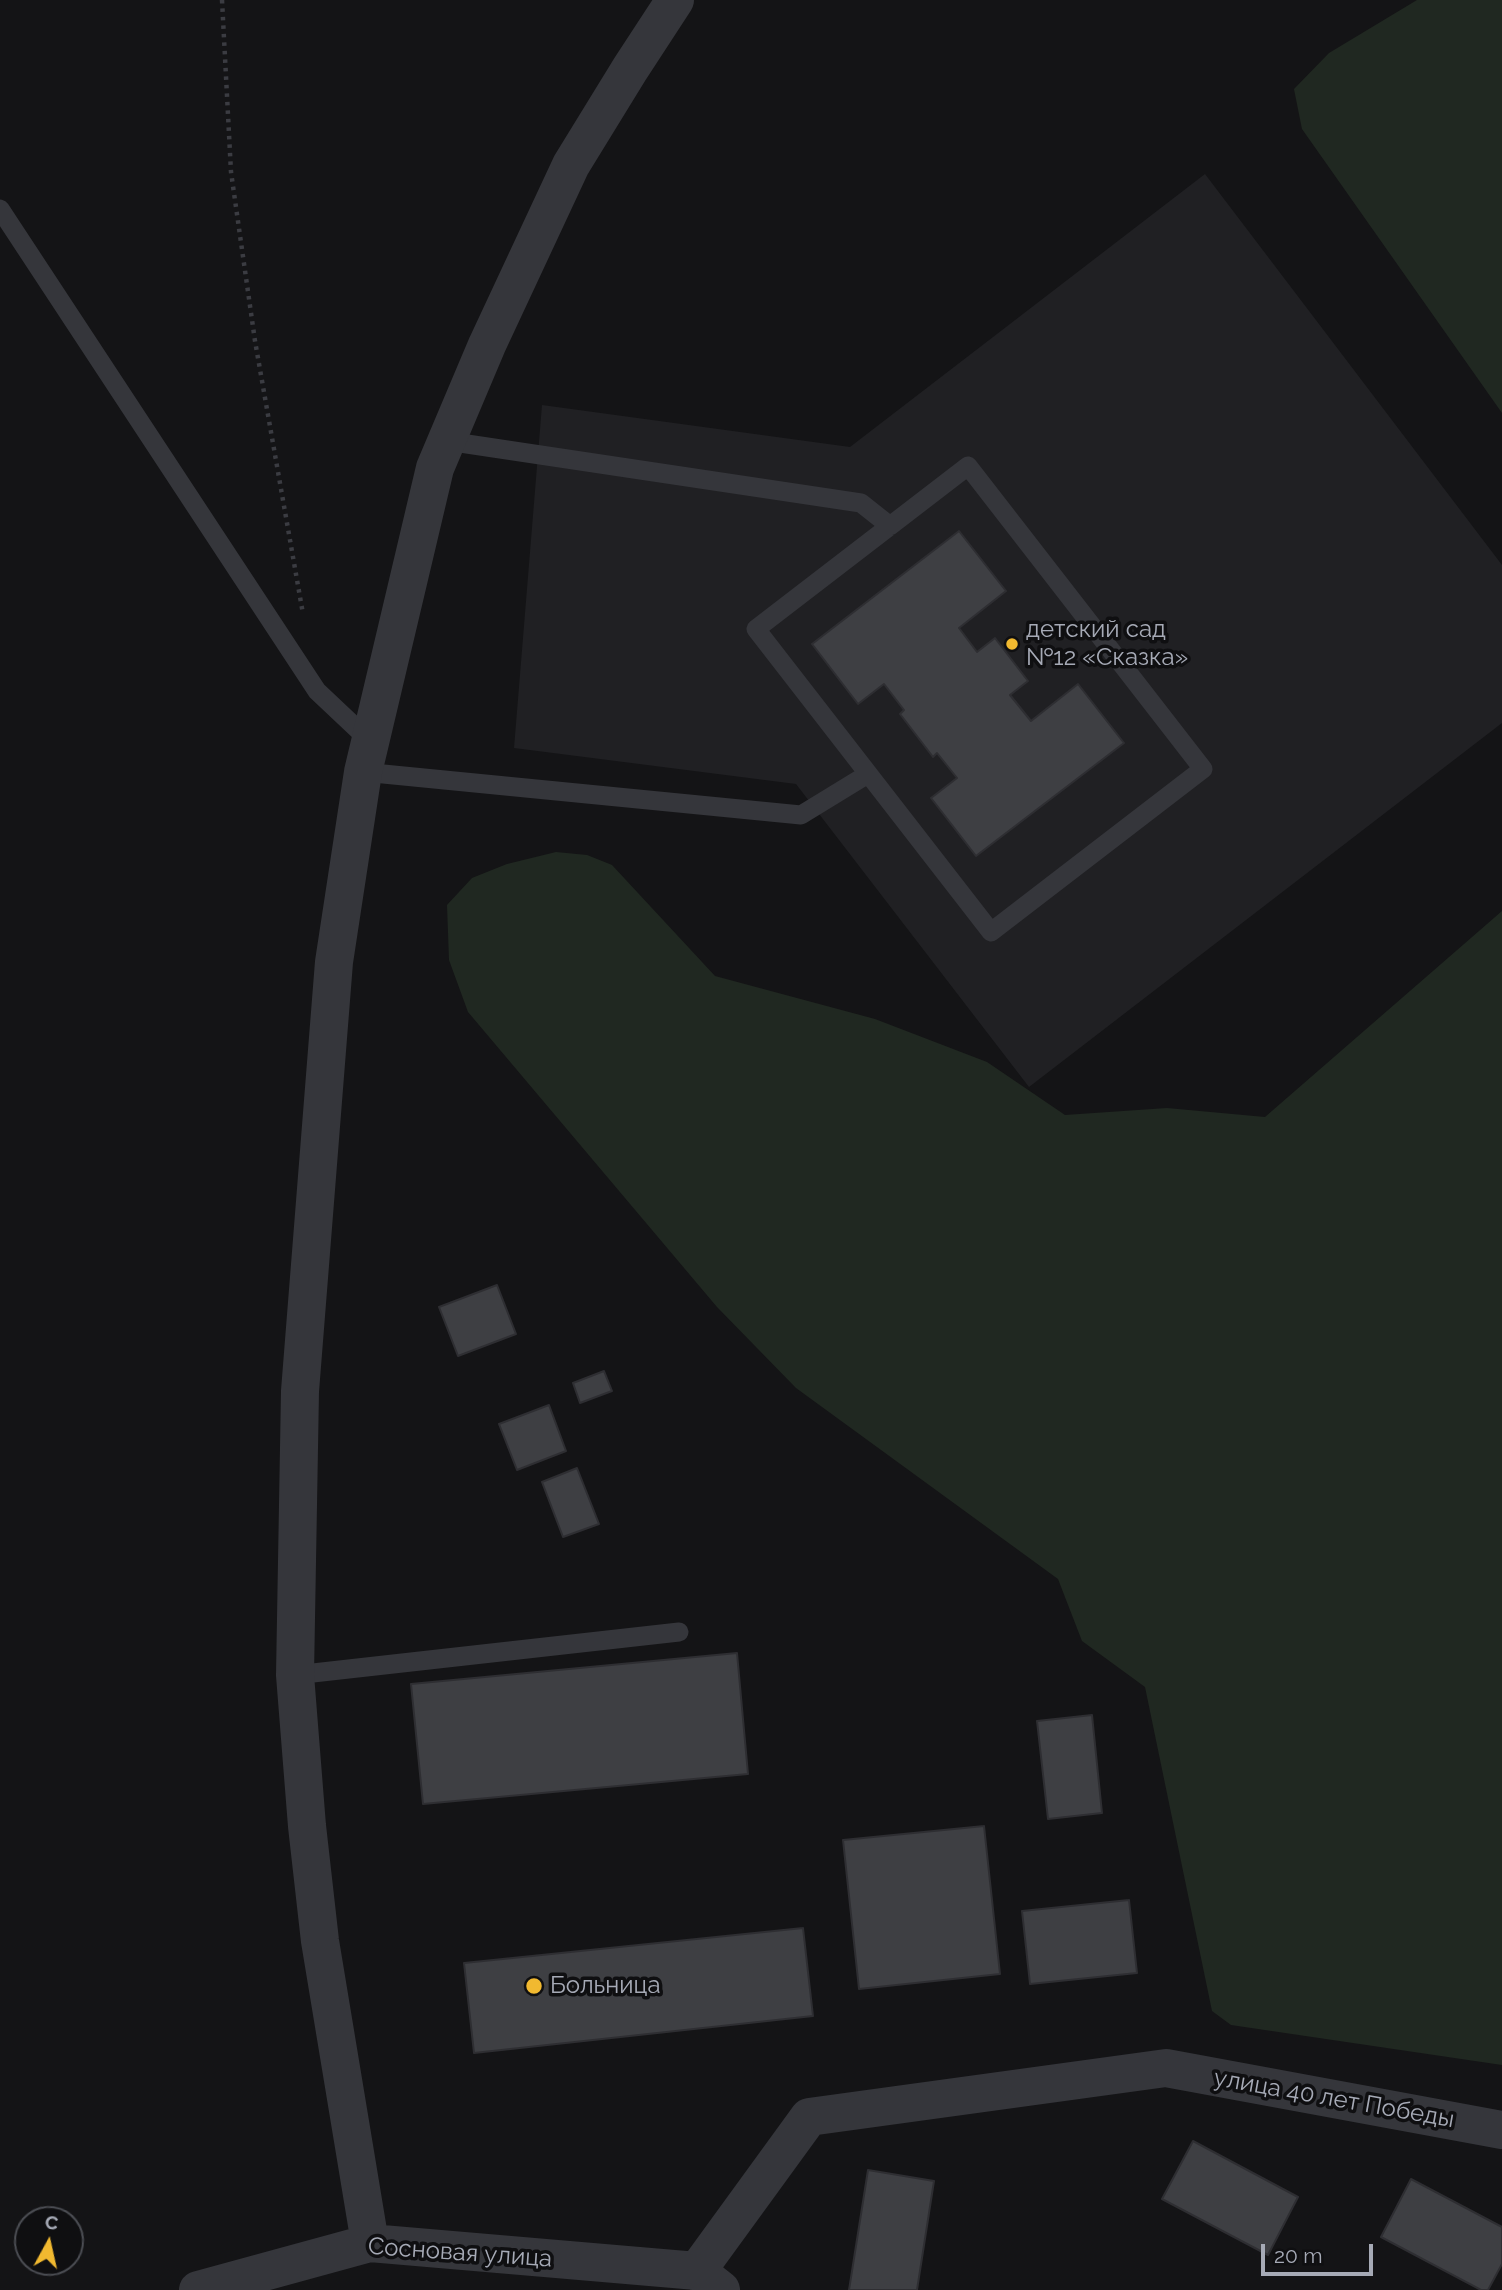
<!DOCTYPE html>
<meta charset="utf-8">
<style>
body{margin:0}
#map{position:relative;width:1502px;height:2290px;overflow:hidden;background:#141416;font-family:Raleway,sans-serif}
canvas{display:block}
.north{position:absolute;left:14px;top:2206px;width:70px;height:70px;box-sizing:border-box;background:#0f0f11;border:2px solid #4b4d53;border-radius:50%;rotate:8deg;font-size:19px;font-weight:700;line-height:28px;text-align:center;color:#a6aab6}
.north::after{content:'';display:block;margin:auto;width:24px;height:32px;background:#f1b930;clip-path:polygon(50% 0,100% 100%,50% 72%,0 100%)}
.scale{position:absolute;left:1261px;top:2244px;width:112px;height:32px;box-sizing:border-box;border:4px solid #a6aab6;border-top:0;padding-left:9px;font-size:21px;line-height:24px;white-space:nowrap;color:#a6aab6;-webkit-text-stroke:5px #0f0f11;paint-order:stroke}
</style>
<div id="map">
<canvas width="1502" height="2290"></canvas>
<div class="north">С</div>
<div class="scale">20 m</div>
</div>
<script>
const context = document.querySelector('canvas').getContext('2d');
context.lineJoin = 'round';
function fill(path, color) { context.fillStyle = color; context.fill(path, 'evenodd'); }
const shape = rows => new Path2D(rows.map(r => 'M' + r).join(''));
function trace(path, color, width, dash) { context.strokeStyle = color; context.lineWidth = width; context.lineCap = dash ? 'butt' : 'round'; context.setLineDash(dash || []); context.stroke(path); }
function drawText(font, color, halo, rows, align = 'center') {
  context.font = font + ' Raleway,sans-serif'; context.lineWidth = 7; context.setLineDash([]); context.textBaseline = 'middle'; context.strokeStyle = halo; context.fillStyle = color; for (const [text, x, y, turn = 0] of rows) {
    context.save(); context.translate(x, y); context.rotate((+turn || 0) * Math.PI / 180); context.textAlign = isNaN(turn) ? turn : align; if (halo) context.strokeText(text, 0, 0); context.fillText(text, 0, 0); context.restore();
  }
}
const built = shape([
 [1205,174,1502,565,1502,723,1029,1087,796,784,514,748,542,405,850,447]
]);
const green = shape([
 [1417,0,1502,0,1502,413,1302,129,1294,89,1329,53],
 [556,852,587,855,612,865,715,976,875,1019,987,1062,1065,1115,1167,1108,1265,1117,1502,911,1502,2065,1231,2025,1212,2011,1145,1687,1082,1641,1058,1579,796,1388,717,1307,468,1012,449,960,447,905,472,878,507,864]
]);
const building = shape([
 [959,531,1006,591,959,628,977,652,995,638,1028,681,1010,695,1031,721,1078,684,1124,743,976,856,931,798,957,778,937,753,933,757,900,714,904,710,884,684,858,704,812,644,959,531],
 [497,1285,516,1334,458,1356,439,1307,497,1285],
 [604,1371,612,1391,580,1403,573,1383,604,1371],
 [549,1405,566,1451,517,1470,499,1424,549,1405],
 [577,1468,599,1524,563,1537,542,1482,577,1468],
 [737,1653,748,1774,423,1804,411,1684,737,1653],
 [1092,1715,1102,1813,1048,1819,1037,1721,1092,1715],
 [984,1826,1000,1974,859,1989,843,1840,984,1826],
 [1129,1900,1137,1973,1030,1984,1022,1911,1129,1900],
 [803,1928,813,2016,474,2053,464,1963,803,1928],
 [1193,2141,1298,2197,1268,2255,1162,2199,1193,2141],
 [868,2170,934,2181,917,2290,849,2290,868,2170],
 [1411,2179,1502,2227,1502,2264,1488,2290,1481,2290,1381,2237,1411,2179]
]);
const path = shape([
 [222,0,231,172,255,341,303,614]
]);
const service = shape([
 [0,209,317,691,370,741],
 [447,441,861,503,890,526],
 [968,466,1203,769,991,932,756,629,968,466],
 [363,772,801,815,868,774],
 [295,1675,679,1632]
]);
const minor = shape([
 [370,2243,320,1941,307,1826,295,1675,300,1391,334,962,363,772,435,468,487,345,571,165,630,69,675,0],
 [697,2271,809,2117,1166,2068,1502,2130],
 [198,2290,370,2243,697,2271,721,2290]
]);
const markers = [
 [1012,644,7,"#f1b930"],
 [534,1986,9,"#f1b930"]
];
const poiNames = [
 ["детский сад",1026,630],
 ["№12 «Сказка»",1026,658],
 ["Больница",550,1986]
];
const streetNames = [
 ["улица 40 лет Победы",1334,2099,10],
 ["Сосновая улица",460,2253,4]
];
fill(built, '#202023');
fill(green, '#202821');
fill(building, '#3e3f43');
trace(building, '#2e2e32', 2);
trace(path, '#3b3c42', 4.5, [3.5, 5]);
trace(service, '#35363b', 19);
trace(minor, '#35363b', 38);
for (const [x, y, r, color] of markers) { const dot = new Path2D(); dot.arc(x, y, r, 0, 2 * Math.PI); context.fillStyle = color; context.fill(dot); trace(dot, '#0f0f11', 2.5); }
drawText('24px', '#a6aab6', '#0f0f11', poiNames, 'left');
drawText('24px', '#a6aab6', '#0f0f11', streetNames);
</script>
